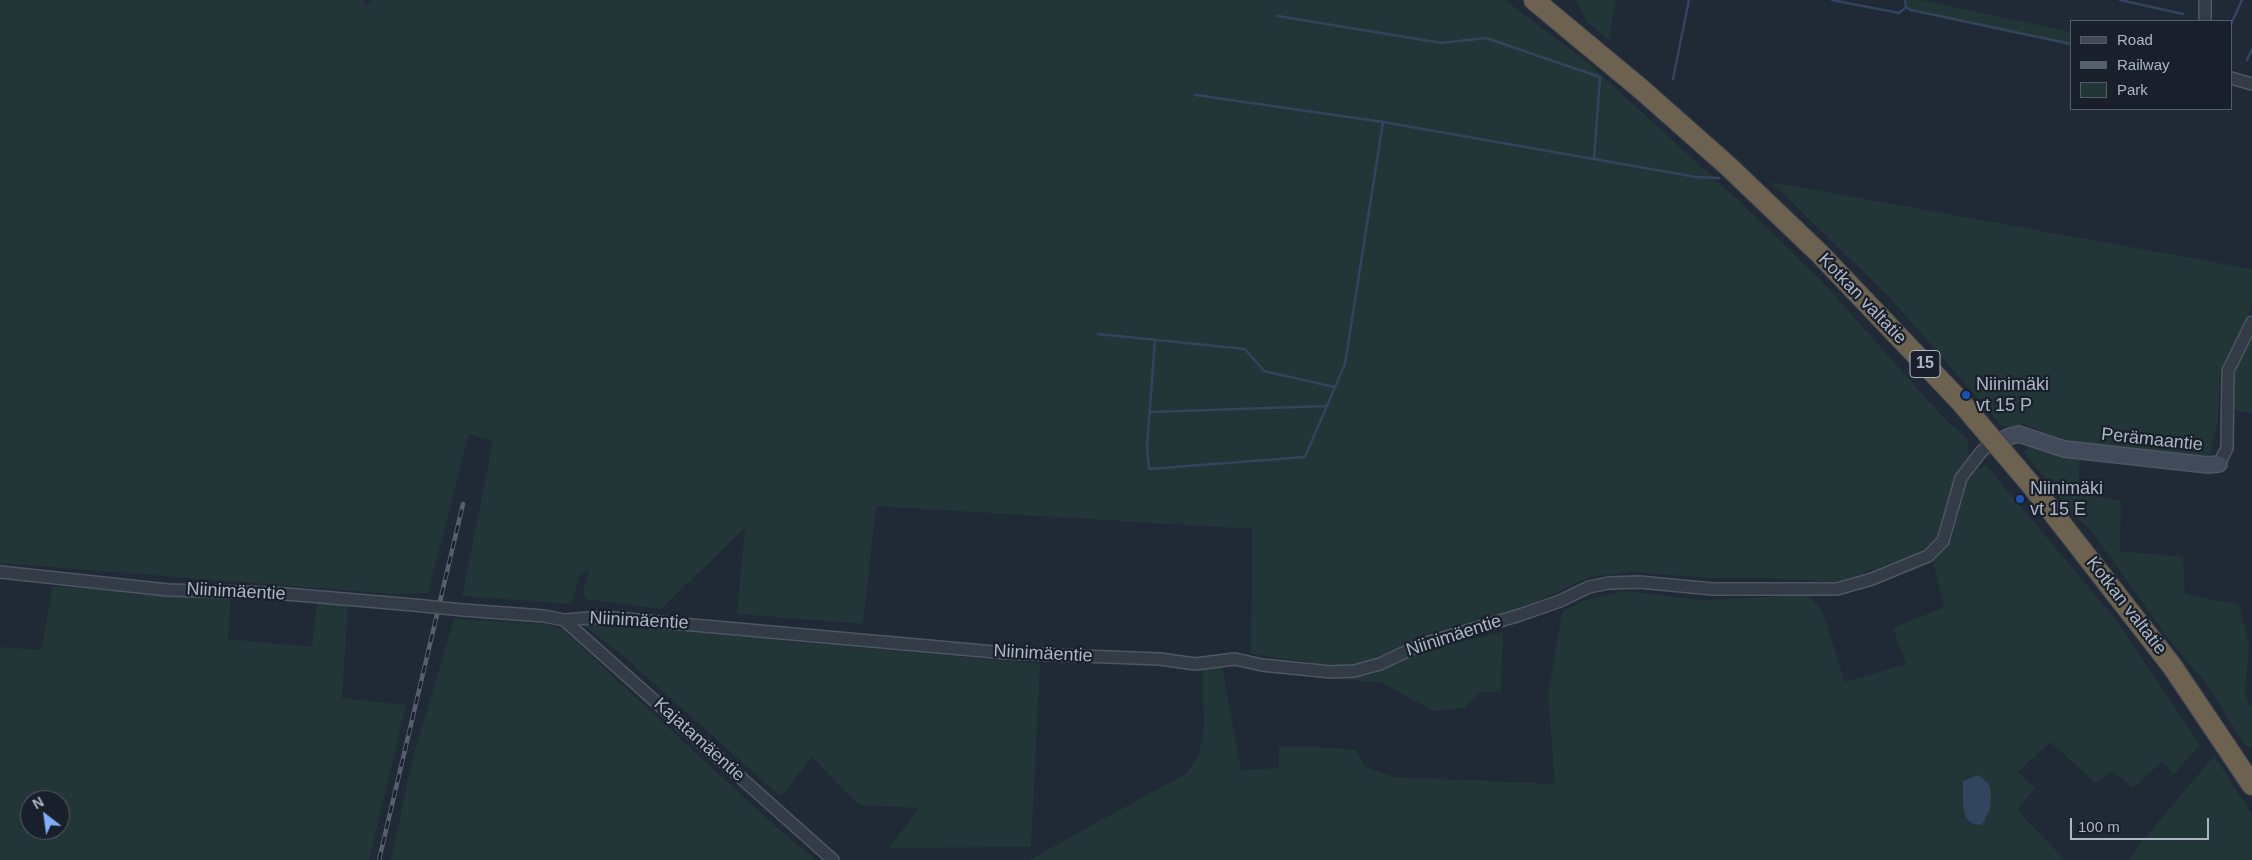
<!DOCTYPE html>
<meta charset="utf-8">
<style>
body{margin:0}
#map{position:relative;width:2252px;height:860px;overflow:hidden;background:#202936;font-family:Arial,sans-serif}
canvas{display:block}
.legend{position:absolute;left:2070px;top:20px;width:162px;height:90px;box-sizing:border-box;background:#19202b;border:1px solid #545c68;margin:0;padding:6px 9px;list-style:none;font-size:15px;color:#adb6c4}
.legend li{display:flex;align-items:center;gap:10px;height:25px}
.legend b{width:25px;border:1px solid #545c68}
.north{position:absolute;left:20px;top:790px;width:50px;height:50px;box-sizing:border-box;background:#19202b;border:1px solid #545c68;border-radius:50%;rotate:330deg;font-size:14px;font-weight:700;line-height:20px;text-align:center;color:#adb6c4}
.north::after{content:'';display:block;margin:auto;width:18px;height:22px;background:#7fadf7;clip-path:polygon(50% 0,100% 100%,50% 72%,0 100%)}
.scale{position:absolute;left:2070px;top:818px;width:139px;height:22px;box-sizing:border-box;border:2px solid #adb6c4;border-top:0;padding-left:6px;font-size:15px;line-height:18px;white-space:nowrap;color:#adb6c4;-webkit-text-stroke:4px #19202b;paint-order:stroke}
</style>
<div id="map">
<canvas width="2252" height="860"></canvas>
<ul class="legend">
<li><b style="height:6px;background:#414a5a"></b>Road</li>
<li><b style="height:6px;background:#555f6e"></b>Railway</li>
<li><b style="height:14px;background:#223537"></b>Park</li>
</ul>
<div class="north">N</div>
<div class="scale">100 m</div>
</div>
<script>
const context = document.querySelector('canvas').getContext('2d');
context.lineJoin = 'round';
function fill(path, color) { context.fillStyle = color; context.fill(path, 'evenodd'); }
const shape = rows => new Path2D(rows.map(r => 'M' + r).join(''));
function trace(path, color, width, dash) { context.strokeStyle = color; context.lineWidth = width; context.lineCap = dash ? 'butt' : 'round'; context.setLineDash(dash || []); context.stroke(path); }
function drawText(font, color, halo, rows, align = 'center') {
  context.font = font + ' Arial,sans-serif'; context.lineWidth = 4.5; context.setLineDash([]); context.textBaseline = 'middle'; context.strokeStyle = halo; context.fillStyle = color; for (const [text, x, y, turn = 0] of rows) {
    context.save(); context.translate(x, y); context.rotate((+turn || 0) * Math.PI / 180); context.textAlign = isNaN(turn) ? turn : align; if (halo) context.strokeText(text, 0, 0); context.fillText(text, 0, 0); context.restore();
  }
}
const green = shape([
 [0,0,363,0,365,6,373,0,1505,0,1588,63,1738,200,1821,280,1941,415,1968,440,1969,455,1956,479,1938,539,1916,554,1861,574,1835,582,1763,578,1708,578,1630,572,1590,577,1521,609,1416,641,1368,662,1334,666,1251,654,1252,529,876,506,863,624,737,614,745,528,661,609,586,599,583,592,589,569,579,576,572,604,462,596,493,441,469,434,428,593,392,594,0,563],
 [1576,0,1616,0,1609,40,1586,21],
 [1907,0,1921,0,2071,32,2071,44,1906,10],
 [1771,182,2252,269,2252,304,2247,322,2220,372,2218,418,2210,456,2202,458,2068,442,2024,424,2009,428,2001,425,1891,299],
 [2252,337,2252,413,2232,410,2236,367],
 [2029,446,2080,456,2078,492,2121,501,2120,551,2183,557,2185,594,2239,605,2249,645,2245,693,2250,707,2252,706,2252,749,2244,744,2208,686,2168,638,2092,532,2067,507,2024,452],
 [1986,465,2117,621,2200,745,2174,774,2162,762,2133,788,2112,771,2096,783,2050,742,2018,772,2035,789,2017,810,2065,860,1029,860,1187,773,1199,755,1204,726,1202,667,1222,666,1241,770,1279,768,1279,747,1317,747,1356,750,1365,767,1394,777,1555,784,1548,695,1562,612,1585,600,1625,591,1702,600,1808,595,1822,610,1845,682,1906,664,1893,628,1944,607,1933,562,1951,542,1966,485,1975,472],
 [53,586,190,597,231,597,228,639,312,647,317,604,348,606,342,698,406,705,369,860,0,860,0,647,41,650],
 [30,800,60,800,60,830,30,830],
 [454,619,546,624,562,629,774,825,816,860,391,860,413,757],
 [588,620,646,628,1040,664,1031,847,889,848,919,808,859,805,812,757,781,797,621,654,582,624],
 [1503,632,1501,692,1481,692,1464,708,1434,711,1380,682,1344,680,1378,671,1419,651],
 [2214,756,2252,814,2252,860,2130,860,2143,840]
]);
const water = shape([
 [1978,775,1989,784,1991,794,1990,809,1982,825,1973,824,1966,818,1963,806,1963,781]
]);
const stream = shape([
 [1832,0,1899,13,1906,7,1905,0],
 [2120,0,2183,14],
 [1906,7,1911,10,2071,44],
 [1278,16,1441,43,1486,38,1600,77,1594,159],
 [2231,24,2242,0],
 [2247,60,2252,49],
 [1673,79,1689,0],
 [1196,95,1383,122,1696,177,1719,178],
 [1098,334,1245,349,1264,371,1334,387],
 [1155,340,1147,447,1149,469,1305,457,1345,364,1383,122],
 [1151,412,1326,406]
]);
const street = shape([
 [2205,21,2205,0],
 [2231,78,2252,84],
 [2219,464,2227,448,2228,371,2252,322],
 [0,572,168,590,274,593,414,605],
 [463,610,544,616,564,620,603,617,1006,653,1160,659,1195,664,1235,659,1262,665,1331,672,1354,671,1380,664,1420,645,1520,615,1560,601,1589,587,1609,583,1639,582,1713,589,1837,589,1872,579,1928,556,1943,541,1961,478,1981,452,1994,440],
 [564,620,833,860]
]);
const secondary = shape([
 [1997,443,2008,437,2019,434,2064,449,2208,465,2219,464]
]);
const highway = shape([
 [1534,0,1641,89,1728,166,1820,254,1959,400,2032,486,2172,666,2252,785]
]);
const rail = shape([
 [379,860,463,504]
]);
const streetBridge = shape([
 [414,605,463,610]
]);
const markers = [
 [1966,395,5,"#1a4fb4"],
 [2020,499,5,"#1a4fb4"]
];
const shields = [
 [1925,364,30]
];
const shieldNames = [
 ["15",1925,364]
];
const streetNames = [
 ["Kotkan valtatie",1862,299,46],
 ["Perämaantie",2152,440,6],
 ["Niinimäentie",236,592,3],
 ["Kotkan valtatie",2126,606,52],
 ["Niinimäentie",639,621,3],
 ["Niinimäentie",1454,636,-18],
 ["Niinimäentie",1043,654,3],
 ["Kajatamäentie",699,740,42]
];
const poiNames = [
 ["Niinimäki",1976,385],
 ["vt 15 P",1976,406],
 ["Niinimäki",2030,489],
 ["vt 15 E",2030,510]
];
fill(green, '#223537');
fill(water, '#33455e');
trace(stream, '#33455e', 2.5);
trace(street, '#4e5662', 14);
trace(secondary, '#4e5662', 18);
trace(highway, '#3e4651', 22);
trace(street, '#333b47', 11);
trace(secondary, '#414a5a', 15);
trace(highway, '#6d6250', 20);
trace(rail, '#555f6e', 4.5);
trace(rail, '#19202b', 2.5, [8]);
trace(streetBridge, '#4e5662', 14, []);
trace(streetBridge, '#333b47', 11);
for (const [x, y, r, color] of markers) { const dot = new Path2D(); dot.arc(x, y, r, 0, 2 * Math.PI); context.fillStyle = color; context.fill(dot); trace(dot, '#19202b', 2); }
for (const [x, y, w] of shields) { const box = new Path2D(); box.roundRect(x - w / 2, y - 13.5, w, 27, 4); context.fillStyle = '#19202b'; context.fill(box); trace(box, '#adb6c4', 1); }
drawText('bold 16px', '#adb6c4', null, shieldNames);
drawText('18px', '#adb6c4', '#19202b', streetNames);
drawText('18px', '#adb6c4', '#19202b', poiNames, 'left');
</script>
